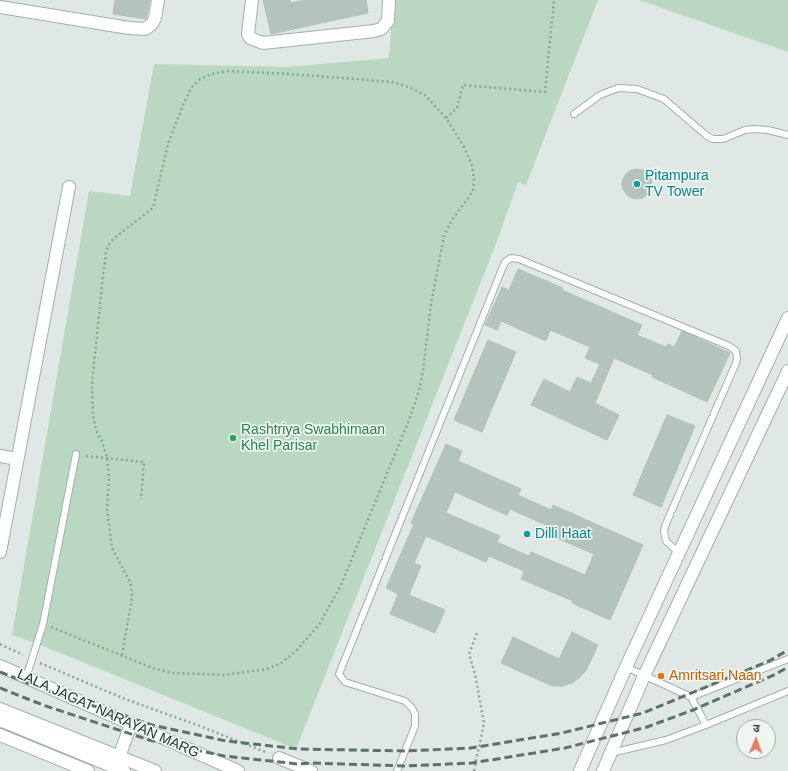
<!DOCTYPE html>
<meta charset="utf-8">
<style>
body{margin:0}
#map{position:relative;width:788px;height:771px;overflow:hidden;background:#dfe8e4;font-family:Helvetica,"Noto Sans Devanagari",sans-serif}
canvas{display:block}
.north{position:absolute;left:736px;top:719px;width:40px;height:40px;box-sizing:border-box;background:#eff6f2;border:1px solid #9daaa4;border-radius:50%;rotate:2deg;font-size:11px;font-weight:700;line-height:16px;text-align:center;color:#223730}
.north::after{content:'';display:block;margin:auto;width:14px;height:18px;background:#e37e63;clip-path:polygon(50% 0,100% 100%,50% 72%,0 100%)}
</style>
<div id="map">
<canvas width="788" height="771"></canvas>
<div class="north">उ</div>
</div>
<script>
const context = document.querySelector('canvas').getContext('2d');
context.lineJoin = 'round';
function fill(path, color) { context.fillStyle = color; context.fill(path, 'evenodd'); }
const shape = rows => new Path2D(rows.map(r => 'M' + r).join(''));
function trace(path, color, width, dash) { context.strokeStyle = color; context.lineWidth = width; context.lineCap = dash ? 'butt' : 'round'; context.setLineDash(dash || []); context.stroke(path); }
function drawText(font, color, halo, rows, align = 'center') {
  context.font = font + ' Helvetica,sans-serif'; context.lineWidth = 3.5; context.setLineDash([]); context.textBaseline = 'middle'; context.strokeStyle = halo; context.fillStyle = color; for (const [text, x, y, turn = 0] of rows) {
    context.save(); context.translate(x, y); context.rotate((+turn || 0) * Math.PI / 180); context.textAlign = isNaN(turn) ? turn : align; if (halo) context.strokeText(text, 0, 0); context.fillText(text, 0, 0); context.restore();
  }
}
const green = shape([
 [393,0,598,0,526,185,518,182,497,241,296,749,38,644,12,635,89,191,130,196,154,64,287,67,389,58],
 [639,0,788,0,788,52]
]);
const building = shape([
 [115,0,150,0,146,19,113,14,115,0],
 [263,0,290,0,291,3,305,0,366,0,368,13,271,34,263,0],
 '622 184a15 15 0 1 1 30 0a15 15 0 1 1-30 0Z',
 [518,269,563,288,562,290,642,325,637,335,666,347,668,344,674,347,682,331,730,353,707,402,652,377,653,375,614,358,595,403,619,415,607,440,531,405,544,379,570,392,577,377,591,383,600,364,585,358,590,347,550,330,546,341,501,321,497,330,485,325,502,287,509,290,518,269],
 [488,340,516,352,482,432,454,420,488,340],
 [667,415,695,426,661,507,633,495,667,415],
 [446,444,462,451,458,461,521,489,518,495,551,510,553,505,643,545,610,620,572,603,573,601,521,579,524,571,489,556,486,562,426,536,414,563,421,566,409,595,445,610,435,633,390,614,398,594,386,588,414,524,411,523,446,444],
 [455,492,507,515,510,509,546,525,543,532,594,554,585,575,531,552,529,556,497,542,500,536,446,513,455,492],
 [572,632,598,645,586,671,579,678,572,683,562,686,552,686,501,663,513,637,559,659,572,632]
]);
const path = shape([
 [446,118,457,108,463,85,545,92,554,0],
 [86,456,144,462,141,499],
 [51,627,155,669,173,673,224,675,267,669,281,663,295,652,319,625,341,585,409,420,419,391,423,371,431,304,444,236,452,220,473,191,474,179,472,165,463,145,446,118,425,95,409,87,392,82,290,74,229,71,212,74,200,79,192,87,183,105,168,144,153,208,113,239,108,246,106,253,103,276,92,384,93,416,96,430,102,441,107,458,109,477,107,509,112,548,131,584,132,598,122,655],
 [0,644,23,655],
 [40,663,125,699,197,725,268,753],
 [474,771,484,723,475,674,469,654,477,633]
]);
const service = shape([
 [574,114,600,95,618,88,637,89,664,99,707,136,713,139,723,139,745,130,753,129,768,130,788,135],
 [626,667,691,697,788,659],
 [26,678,43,624,76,454],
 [691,697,706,725],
 [611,753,666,740,706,725,788,691],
 [397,771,415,726,415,714,412,708,405,701,345,682,339,674,502,269,505,262,511,258,519,259,729,346,736,351,737,359,736,363,665,526,664,532,666,541,679,553]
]);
const minor = shape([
 [252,0,248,34,250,38,263,43,374,31,381,29,388,21,389,0],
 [0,7,129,28,145,29,152,24,155,18,158,0],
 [0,456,17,459],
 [0,552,69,187],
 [0,720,124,771],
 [0,735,88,771],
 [279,758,311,771]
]);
const tertiary = shape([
 [580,771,626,667,788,318],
 [603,771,644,676,788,371]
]);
const secondary = shape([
 [0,666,238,771],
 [0,709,155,771],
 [119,757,131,724]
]);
const rail = shape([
 [0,672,48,691,152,725,226,741,299,749,405,751,471,748,562,733,643,713,769,661,788,650],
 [0,688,43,705,149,740,224,756,298,764,312,763,406,766,472,763,565,748,647,727,693,710,776,674,788,667]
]);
const markers = [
 [637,184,4,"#0f9aa8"],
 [233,438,4,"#2e9e5b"],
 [527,534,4,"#0f9aa8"],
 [661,676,4,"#e8710a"]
];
const cultureNames = [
 ["Pitampura",645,176],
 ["TV Tower",645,192],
 ["Dilli Haat",535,534]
];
const leisureNames = [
 ["Rashtriya Swabhimaan",241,430],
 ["Khel Parisar",241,446]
];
const foodNames = [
 ["Amritsari Naan",669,676]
];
const streetNames = [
 ["LALA JAGAT NARAYAN MARG",108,714,24]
];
fill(green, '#bad8c1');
fill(building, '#b5c3bd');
trace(building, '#b2c1ba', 1);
trace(service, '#a3afaa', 8);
trace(minor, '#a3afaa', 14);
trace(tertiary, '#a3afaa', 14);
trace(secondary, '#9fb3ab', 14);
trace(path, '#82a99c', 2.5, [2, 3]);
trace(service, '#fff', 6);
trace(minor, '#fff', 12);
trace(tertiary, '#fff', 12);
trace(secondary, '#fff', 12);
trace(rail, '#5c726c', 3, [8, 4]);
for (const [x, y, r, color] of markers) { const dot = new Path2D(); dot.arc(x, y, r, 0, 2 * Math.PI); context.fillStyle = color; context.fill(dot); trace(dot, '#eff6f2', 1.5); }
drawText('14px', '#0d838f', '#eff6f2', cultureNames, 'left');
drawText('14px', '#27864d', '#eff6f2', leisureNames, 'left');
drawText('14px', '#c56008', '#eff6f2', foodNames, 'left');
drawText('14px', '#223730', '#eff6f2', streetNames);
</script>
